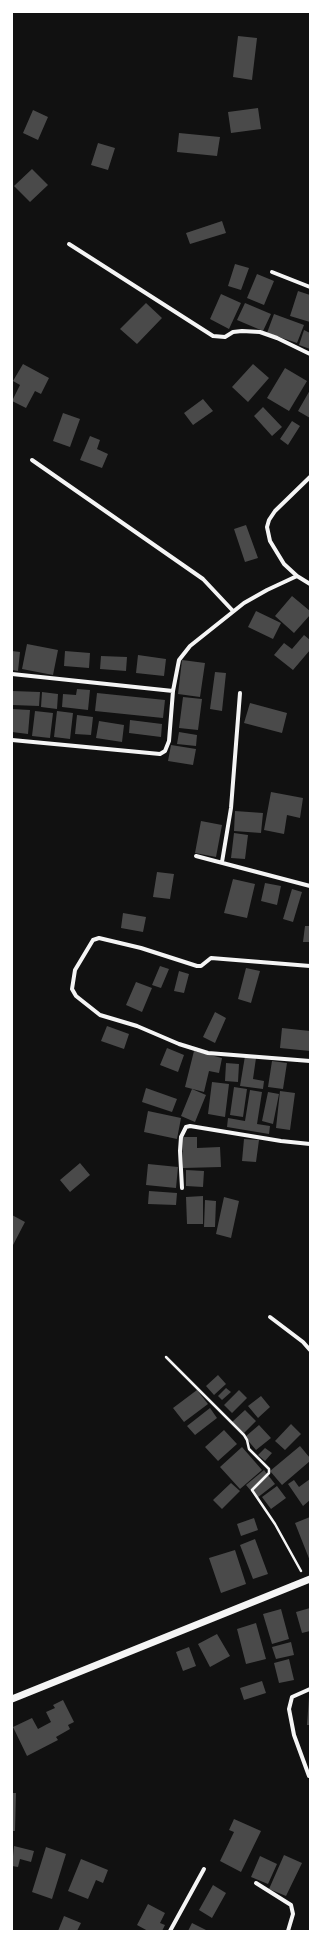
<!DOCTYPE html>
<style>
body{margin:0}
#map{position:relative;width:322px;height:1943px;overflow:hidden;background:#111;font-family:Quicksand,sans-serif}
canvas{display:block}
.frame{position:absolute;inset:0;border:13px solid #fff;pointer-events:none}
</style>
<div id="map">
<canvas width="322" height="1943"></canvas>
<div class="frame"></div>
</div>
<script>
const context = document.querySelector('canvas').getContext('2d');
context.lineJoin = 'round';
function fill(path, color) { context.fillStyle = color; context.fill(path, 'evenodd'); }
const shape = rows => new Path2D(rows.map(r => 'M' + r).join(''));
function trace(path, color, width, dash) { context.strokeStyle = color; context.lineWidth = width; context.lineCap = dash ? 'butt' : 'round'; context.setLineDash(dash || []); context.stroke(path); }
const building = shape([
 [238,36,257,38,252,80,233,77],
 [258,108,261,129,231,133,228,112],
 [33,110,48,117,38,140,23,133],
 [179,133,220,137,217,156,177,152],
 [98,143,115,148,108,170,91,165],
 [32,169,48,185,30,202,14,186],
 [222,221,226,233,190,244,186,233],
 [235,264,249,268,241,290,228,286],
 [257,274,274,281,264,305,247,298],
 [298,291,310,295,310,322,290,316],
 [221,294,241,303,229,329,210,319],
 [146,303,162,318,137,344,120,329],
 [245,303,271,314,263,331,237,320],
 [274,314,304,325,297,343,267,333],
 [304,330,310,333,310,349,299,345],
 [23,364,49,378,41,394,35,391,26,408,12,401,20,385,13,381],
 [253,364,269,378,248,402,232,387],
 [285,368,307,381,289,411,267,398],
 [310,390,310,418,298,411],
 [203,399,213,411,193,425,184,413],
 [263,407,282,427,272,436,254,416],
 [63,413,80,419,70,447,53,441],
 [292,421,300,426,288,445,280,439],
 [90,436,100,440,97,449,108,454,102,468,80,460],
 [246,525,258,558,245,562,234,529],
 [292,596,310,611,310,615,294,633,275,616],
 [256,611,281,623,273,639,248,627],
 [304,635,310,640,310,650,293,670,274,655,284,643,292,649],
 [27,644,58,650,53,675,22,669],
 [12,651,20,652,18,671,12,670],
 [65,651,90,653,89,668,64,666],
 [138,655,166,659,164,676,136,673],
 [101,656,127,657,126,671,100,669],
 [182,660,205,663,200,697,178,694],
 [215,672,226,673,222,711,210,709],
 [77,689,90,690,88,710,62,707,63,694,76,695],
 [12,691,40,692,39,706,12,705],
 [42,692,58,694,57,709,41,707],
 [97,693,165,700,163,718,95,711],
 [183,697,202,699,198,730,179,728],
 [250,703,287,713,282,733,244,723],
 [12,709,30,710,28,734,12,732],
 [35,711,53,713,50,738,32,736],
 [57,711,73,713,70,739,54,737],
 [77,715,93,717,91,735,75,734],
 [130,720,162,724,161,737,129,733],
 [99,721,124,725,122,742,96,738],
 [179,732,197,735,196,746,177,744],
 [171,745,196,749,193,765,168,761],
 [271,792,303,798,300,818,287,815,284,834,264,830],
 [235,811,263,813,261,833,234,831],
 [201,821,222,825,216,857,195,853],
 [234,833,248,835,245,859,231,858],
 [157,872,174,874,170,899,153,897],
 [233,879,255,884,247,918,224,913],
 [265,883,281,886,277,905,261,901],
 [292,889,302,892,293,922,283,919],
 [123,913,146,917,143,932,121,928],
 [305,926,310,926,310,942,303,942],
 [160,966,169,969,161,988,152,985],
 [246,968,260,971,251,1003,238,999],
 [179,971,189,974,184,993,174,991],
 [136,982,152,988,142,1012,126,1005],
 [215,1012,226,1018,215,1043,203,1037],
 [107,1026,129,1034,124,1049,101,1041],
 [282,1028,310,1031,310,1051,280,1048],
 [167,1048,184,1055,178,1072,160,1065],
 [194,1051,222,1058,219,1073,209,1071,204,1092,185,1087],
 [245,1056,256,1058,253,1079,264,1081,263,1089,240,1086],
 [272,1061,287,1063,283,1089,268,1087],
 [226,1063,239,1064,238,1082,225,1081],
 [212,1082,229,1084,225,1117,208,1114],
 [234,1087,247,1089,243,1117,230,1115],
 [146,1088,177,1099,172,1112,142,1102],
 [192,1089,206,1095,195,1122,181,1116],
 [250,1090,262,1092,257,1124,270,1126,269,1134,227,1127,228,1118,245,1121],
 [280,1091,295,1093,290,1130,276,1128],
 [268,1092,279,1094,273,1124,262,1121],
 [148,1111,181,1118,177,1139,144,1132],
 [182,1137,197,1137,197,1148,220,1147,221,1167,183,1168],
 [244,1139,259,1140,256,1162,242,1161],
 [80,1163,90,1175,70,1192,60,1180],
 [148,1164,178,1167,176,1188,146,1185],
 [186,1170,204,1171,203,1187,186,1186],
 [149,1191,177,1193,176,1205,148,1204],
 [203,1196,203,1224,187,1224,186,1197],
 [224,1197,239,1201,231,1238,216,1234],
 [205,1200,216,1201,215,1227,204,1227],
 [12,1215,25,1222,12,1247],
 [218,1375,226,1384,214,1395,206,1386],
 [226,1388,231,1392,222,1400,218,1396],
 [197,1390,208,1404,184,1422,173,1408],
 [239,1390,247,1398,232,1413,224,1405],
 [261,1396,270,1407,258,1418,248,1406],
 [210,1408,217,1418,195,1435,187,1426],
 [245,1410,256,1421,244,1433,232,1422],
 [291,1424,301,1434,285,1450,275,1441],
 [259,1425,271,1438,256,1450,245,1437],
 [224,1430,237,1444,218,1461,205,1447],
 [300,1446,310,1458,310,1461,282,1485,270,1471],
 [242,1447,262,1470,240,1489,220,1467],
 [265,1448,272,1453,265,1461,258,1455],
 [264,1470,275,1484,257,1498,246,1485],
 [310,1479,310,1500,303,1506,288,1484,294,1480,299,1487],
 [231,1483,240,1491,222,1509,213,1500],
 [277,1486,286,1498,271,1509,262,1497],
 [310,1517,310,1561,295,1523],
 [254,1518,258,1530,241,1536,237,1524],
 [255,1539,268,1574,253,1579,240,1545],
 [235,1550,246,1584,221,1593,209,1558],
 [310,1608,310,1631,302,1633,296,1612],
 [281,1609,289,1639,272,1644,263,1614],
 [256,1623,266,1659,246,1664,237,1629],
 [217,1634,230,1656,210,1667,198,1644],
 [291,1642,294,1655,276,1659,272,1647],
 [189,1647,196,1666,183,1671,176,1652],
 [289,1659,294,1680,279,1683,274,1663],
 [262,1681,266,1693,244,1700,240,1688],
 [309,1697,310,1697,310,1725,307,1725],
 [63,1700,74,1722,68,1725,70,1729,56,1737,58,1740,27,1756,13,1727,32,1718,38,1729,51,1722,46,1712,55,1708,53,1705],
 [12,1793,16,1793,15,1831,12,1831],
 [234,1819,261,1831,241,1872,220,1861,234,1832,229,1830],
 [14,1846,34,1851,31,1862,20,1859,18,1867,12,1866],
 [46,1847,66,1854,52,1899,32,1892],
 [284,1855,302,1863,286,1896,269,1889],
 [260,1856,277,1864,268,1884,251,1877],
 [81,1859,108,1870,103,1883,96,1880,88,1899,68,1891],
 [213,1885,226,1893,212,1918,199,1910],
 [148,1904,165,1913,160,1923,165,1925,162,1931,148,1931,137,1925],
 [64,1916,81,1923,77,1931,58,1931],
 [192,1923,208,1931,188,1931]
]);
const path = shape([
 [166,1357,244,1435,247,1440,249,1449,269,1469,269,1473,252,1490,275,1524,301,1571]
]);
const minor = shape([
 [69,244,213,336,225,337,233,332,242,331,260,332,277,338,310,354],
 [272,272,310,287],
 [32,460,203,579,233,611],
 [310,477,275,511,269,520,267,527,270,541,284,564,297,576,310,584],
 [12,674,173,691,179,660,190,646,244,603,267,590,297,576],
 [12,740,160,754,165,751,169,741,173,691],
 [196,856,310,886],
 [222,862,231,808,240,693],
 [310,966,211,958,201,966,197,966,141,948,99,938,93,940,75,970,72,989,76,996,100,1015,137,1026,179,1044,208,1053,310,1061],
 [182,1188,180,1151,181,1137,186,1127,190,1126,281,1141,310,1144],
 [270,1317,303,1342,310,1350],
 [309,1776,294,1735,289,1709,292,1697,310,1689],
 [256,1883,291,1905,293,1914,288,1931],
 [170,1931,204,1869]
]);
const tertiary = shape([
 [12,1699,310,1579]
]);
fill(building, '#4a4a4a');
trace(path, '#f5f5f5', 2.5);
trace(minor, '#f5f5f5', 4);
trace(tertiary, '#f5f5f5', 7);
</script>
